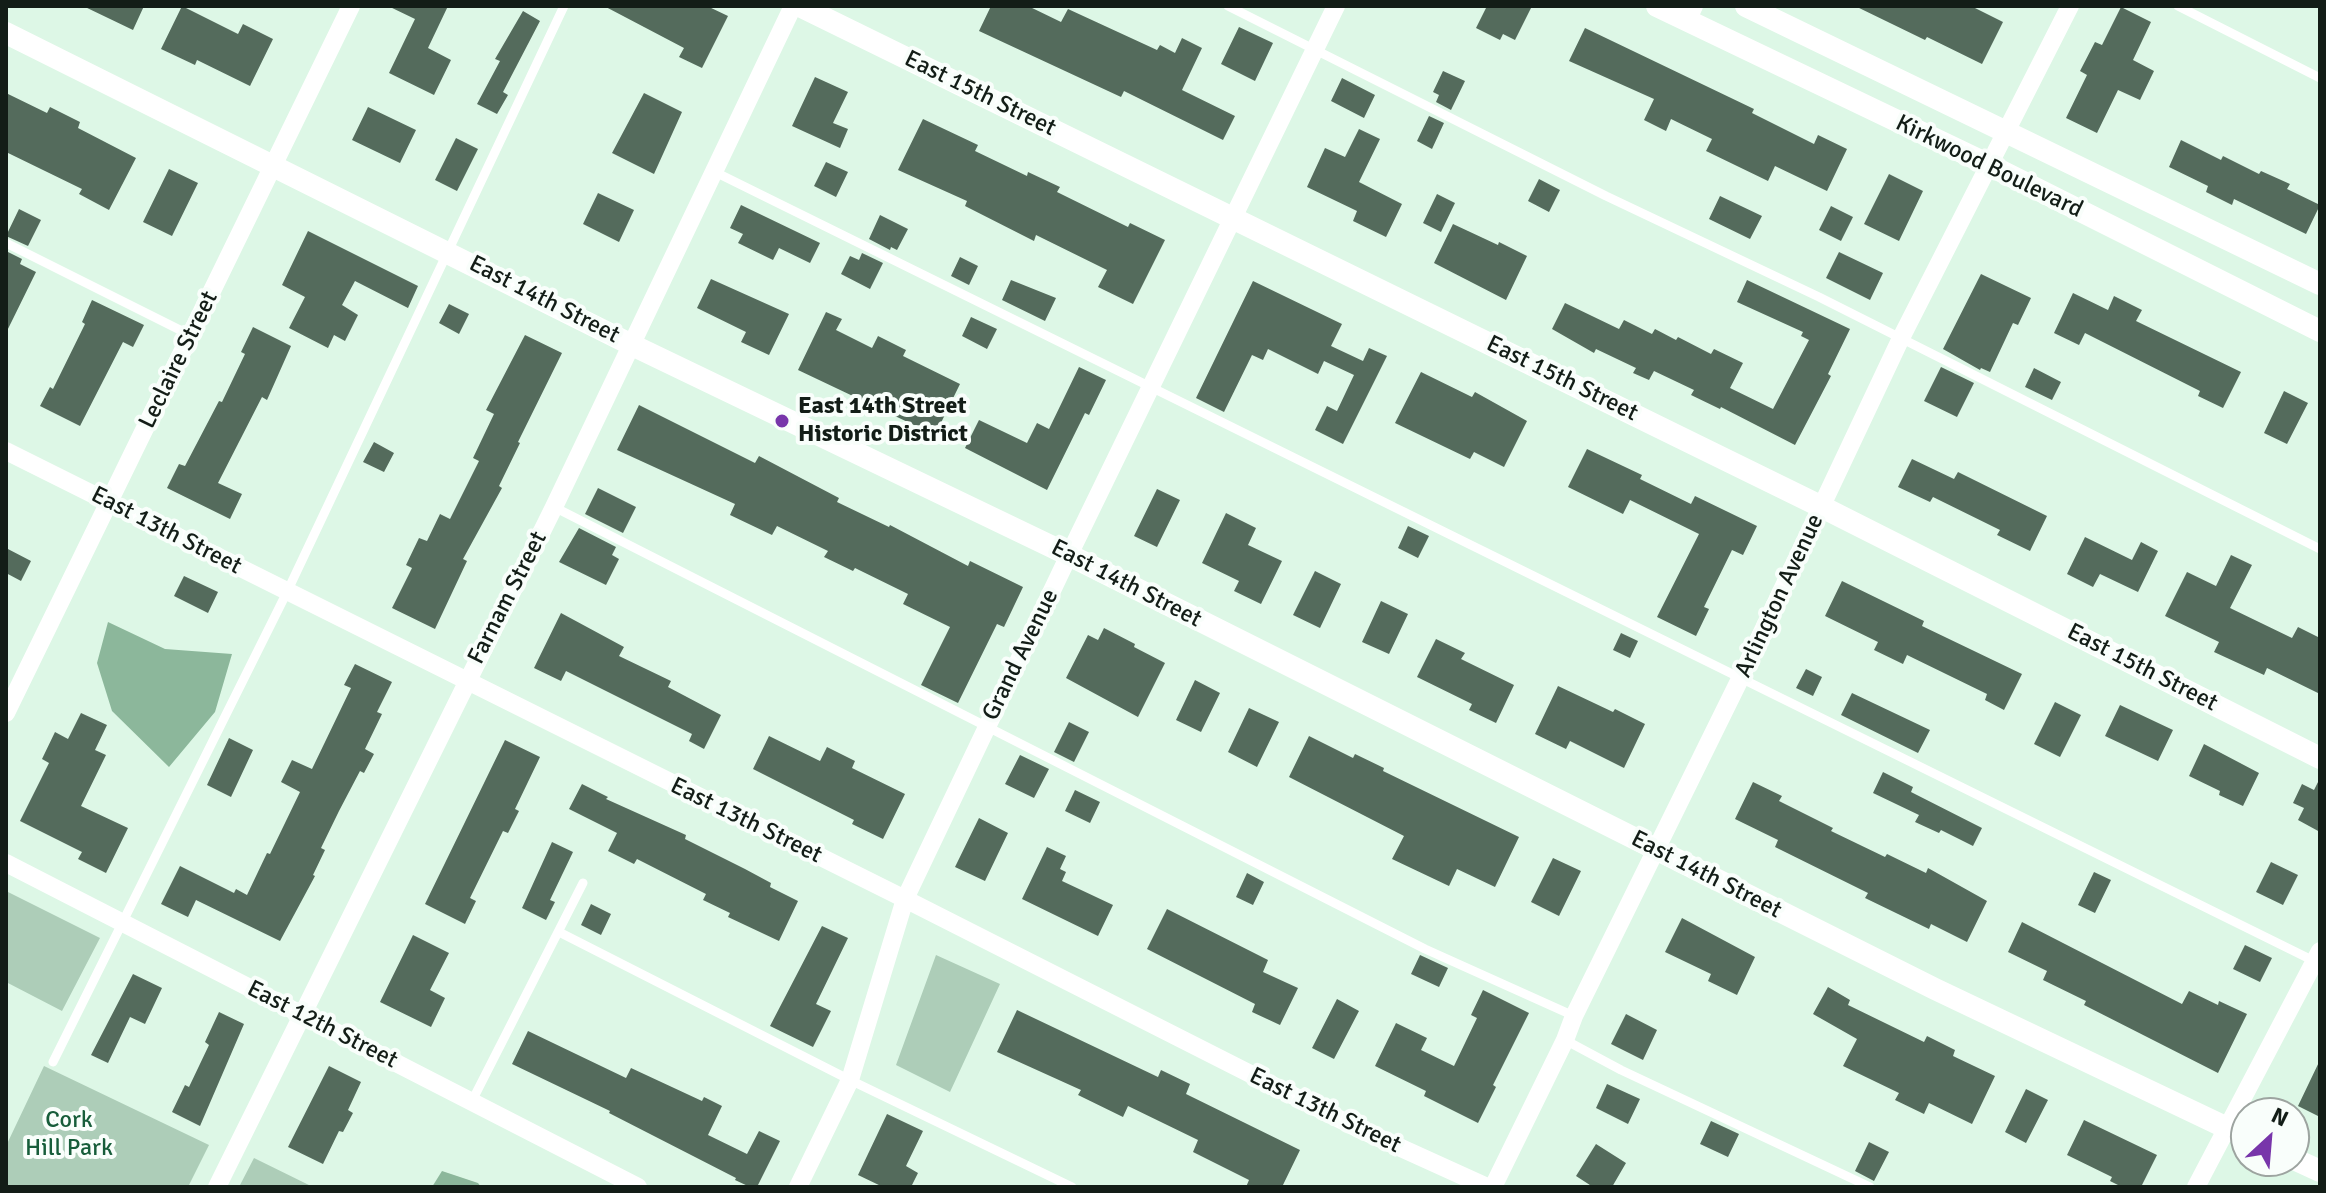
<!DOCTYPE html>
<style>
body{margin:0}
#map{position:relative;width:2326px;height:1193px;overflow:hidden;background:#ddf7e6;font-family:Signika,sans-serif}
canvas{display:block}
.frame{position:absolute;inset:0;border:8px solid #131d17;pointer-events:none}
.north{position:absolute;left:2230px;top:1097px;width:80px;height:80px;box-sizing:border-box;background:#f9fefb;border:2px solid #9da4a0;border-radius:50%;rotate:26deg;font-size:22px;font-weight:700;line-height:32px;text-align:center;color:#131d17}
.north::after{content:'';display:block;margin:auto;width:28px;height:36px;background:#7836aa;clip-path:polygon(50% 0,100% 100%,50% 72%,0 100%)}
</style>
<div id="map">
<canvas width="2326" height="1193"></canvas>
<div class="frame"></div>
<div class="north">N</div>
</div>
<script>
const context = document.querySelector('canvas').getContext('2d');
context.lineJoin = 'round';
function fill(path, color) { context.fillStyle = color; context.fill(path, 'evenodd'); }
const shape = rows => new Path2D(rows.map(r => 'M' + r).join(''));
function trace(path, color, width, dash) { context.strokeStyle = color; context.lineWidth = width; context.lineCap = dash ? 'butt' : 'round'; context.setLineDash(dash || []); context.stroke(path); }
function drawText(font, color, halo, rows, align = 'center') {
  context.font = font + ' Signika,sans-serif'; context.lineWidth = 8; context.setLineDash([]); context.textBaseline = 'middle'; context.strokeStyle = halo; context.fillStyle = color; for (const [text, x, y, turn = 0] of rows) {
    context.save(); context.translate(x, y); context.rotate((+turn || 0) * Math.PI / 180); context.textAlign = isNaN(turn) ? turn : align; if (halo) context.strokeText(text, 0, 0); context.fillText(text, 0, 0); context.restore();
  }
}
const green = shape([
 [6,891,100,938,62,1011,6,982],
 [936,955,1000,984,950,1092,896,1065],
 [44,1066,209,1145,188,1187,6,1187,6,1146],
 [254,1158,313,1187,239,1187]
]);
const forest = shape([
 [108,622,165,649,232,654,215,712,169,767,112,711,97,663],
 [442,1171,478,1183,481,1187,432,1187]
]);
const building = shape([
 [83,6,144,6,133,30],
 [182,6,238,34,243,24,273,39,250,86,197,60,195,65,161,49],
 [388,6,448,6,428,48,451,60,434,95,389,73,415,19],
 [604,6,707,6,728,16,702,68,679,57,684,48],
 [991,6,1028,6,1061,22,1068,9,1157,50,1160,45,1175,53,1182,38,1202,48,1182,90,1235,116,1223,140,1124,91,1121,97,979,31],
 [1487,6,1532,6,1515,40,1503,34,1500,40,1476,28],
 [1855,6,1971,6,2003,22,1982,64,1927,37,1925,40],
 [2121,7,2151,22,2133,60,2154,71,2140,100,2118,90,2097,133,2066,118,2087,75,2080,71,2095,42,2102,45],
 [523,11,540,21,503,92,508,95,497,114,477,104,500,61,495,59],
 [1239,27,1273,43,1255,81,1221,64],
 [1585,28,1754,109,1752,113,1814,144,1818,135,1847,149,1827,191,1775,166,1768,181,1706,151,1712,139,1671,119,1666,131,1644,120,1654,99,1569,61],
 [1443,71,1465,81,1451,110,1436,102,1439,95,1433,92],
 [815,77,848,92,833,123,848,129,840,148,792,126],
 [1342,78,1375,95,1364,118,1331,101],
 [6,93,47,113,50,107,80,122,78,128,136,158,109,210,79,194,82,189,6,152],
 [644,93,682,112,654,174,612,153],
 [368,107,416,130,400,163,352,140],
 [1429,116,1444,123,1432,149,1417,141],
 [923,119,978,145,975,151,1027,176,1028,172,1060,187,1057,192,1128,227,1130,223,1165,240,1133,304,1098,287,1107,270,1036,235,1034,241,965,206,967,201,898,170],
 [1359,129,1380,139,1359,182,1402,204,1386,237,1353,221,1357,211,1307,187,1325,148,1345,157],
 [456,138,478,149,457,191,435,180],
 [2181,140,2221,160,2223,156,2259,174,2261,171,2290,184,2287,189,2320,205,2306,234,2234,199,2232,205,2206,192,2208,186,2169,167],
 [826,162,848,172,836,197,814,186],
 [169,169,198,183,172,236,143,222],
 [1889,174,1923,191,1899,241,1864,224],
 [1539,179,1560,190,1549,212,1528,201],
 [598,193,634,210,619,242,583,224],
 [1437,194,1455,203,1441,232,1423,223],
 [1720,196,1762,216,1750,239,1709,219],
 [741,205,820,243,810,263,779,248,773,260,738,243,743,234,730,228],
 [1831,206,1853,217,1841,241,1819,230],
 [19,209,41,220,28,246,6,236],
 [880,215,908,229,897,250,891,247,890,250,869,239],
 [1453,224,1498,245,1499,242,1527,256,1506,300,1434,263],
 [308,231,418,286,408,308,355,281,342,305,358,315,345,341,334,335,328,348,289,328,305,297,282,285],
 [6,251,22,259,20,264,36,272,6,333],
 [1839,252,1883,273,1870,300,1826,278],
 [862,253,883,263,870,289,841,274,850,256,859,260],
 [960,257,978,266,969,285,951,276],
 [1981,274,2031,298,2018,325,2013,323,1990,372,1981,368,1980,370,1943,349],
 [711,279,789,314,769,355,741,342,746,332,697,308],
 [1011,280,1056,298,1045,321,1002,300],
 [1747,280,1850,329,1828,374,1831,376,1795,445,1721,407,1720,409,1691,395,1694,390,1654,371,1649,380,1633,373,1636,368,1596,349,1594,353,1552,329,1565,303,1619,329,1624,320,1652,334,1655,329,1676,340,1678,337,1711,354,1714,349,1743,363,1730,388,1773,409,1809,340,1801,336,1803,332,1737,302],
 [1253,281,1342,324,1331,346,1363,361,1369,348,1387,356,1343,444,1315,430,1327,406,1337,411,1354,375,1324,361,1318,374,1268,349,1263,360,1252,355,1224,412,1196,398],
 [2073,293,2108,310,2114,296,2142,310,2136,321,2241,372,2223,408,2198,396,2200,391,2085,333,2079,345,2054,333],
 [92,300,144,325,133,347,123,342,80,426,40,406,50,387,53,389,85,324,82,322],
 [449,304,469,314,459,334,439,323],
 [826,312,842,319,836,330,872,348,878,336,906,350,903,356,960,384,935,435,798,370],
 [971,317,997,329,987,349,962,336],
 [253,327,291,346,267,400,262,397,218,483,242,494,230,519,167,488,179,464,185,466,219,401,222,402,245,354,241,352],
 [525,335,562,353,518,442,520,443,499,486,502,488,463,559,467,561,435,629,392,608,412,568,406,565,419,538,427,541,440,514,450,519,479,461,473,458,494,414,486,410],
 [1079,367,1106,380,1089,415,1085,413,1047,490,965,448,979,420,1027,443,1037,423,1049,429],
 [1941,367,1974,383,1957,417,1924,401],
 [2034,368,2061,382,2052,400,2025,387],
 [1421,372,1472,397,1475,392,1527,421,1504,467,1474,452,1470,459,1395,423],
 [2284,391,2308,403,2287,444,2264,433],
 [639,405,755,463,759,456,839,498,837,502,889,527,890,525,968,566,970,561,1023,587,1004,627,997,624,958,703,921,685,950,627,903,604,908,594,855,568,853,571,824,557,828,551,777,526,772,535,730,515,735,504,617,450],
 [374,442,394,453,384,472,363,462],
 [1587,449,1642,475,1640,479,1691,504,1695,496,1757,526,1743,555,1732,550,1704,607,1709,609,1696,636,1657,617,1699,534,1630,500,1623,514,1568,487],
 [1912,459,1954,479,1958,472,2047,516,2030,551,1997,535,2000,530,1933,497,1930,502,1898,487],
 [598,488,636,507,623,533,585,514],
 [1157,489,1180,500,1157,547,1134,536],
 [1226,513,1256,528,1248,545,1282,561,1261,604,1234,591,1239,581,1202,563],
 [1408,526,1429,536,1418,558,1398,548],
 [579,528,616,547,612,555,619,559,606,585,559,562],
 [2085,537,2132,560,2141,542,2158,551,2138,592,2100,574,2093,587,2067,574],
 [6,548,31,561,21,581,6,573],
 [2231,555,2252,565,2230,608,2292,638,2298,627,2320,638,2320,694,2267,668,2264,675,2214,652,2219,642,2165,616,2187,572,2216,586],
 [1315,571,1341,584,1320,628,1293,615],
 [184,576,218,592,208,613,174,596],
 [1842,581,1924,621,1922,626,2022,674,2004,710,1985,700,1987,694,1907,655,1903,664,1874,650,1878,642,1825,616],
 [1381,601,1408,614,1389,654,1362,642],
 [561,613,624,647,619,656,671,681,668,687,721,715,704,749,689,741,692,734,566,671,561,681,534,668],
 [1104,628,1135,644,1134,647,1165,663,1138,717,1066,678,1088,635,1098,640],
 [1621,633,1638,641,1630,658,1613,650],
 [1436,639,1465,653,1461,659,1514,685,1496,723,1469,710,1472,704,1417,677],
 [355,664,392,682,377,712,382,714,365,749,374,754,364,773,360,771,339,811,321,848,325,850,313,875,315,876,280,941,196,900,188,917,161,904,180,866,234,893,236,889,247,895,267,853,270,854,300,792,281,782,292,760,312,769,351,688,344,685],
 [1806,669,1822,677,1813,696,1796,688],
 [1195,680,1220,693,1201,732,1176,720],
 [1558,686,1613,712,1615,709,1645,724,1624,768,1570,741,1566,749,1535,734],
 [1852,693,1930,730,1918,753,1841,715],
 [2055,702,2081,715,2060,757,2034,744],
 [2120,705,2173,730,2158,761,2105,736],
 [1249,708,1279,722,1257,767,1228,752],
 [81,713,107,725,95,750,106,755,81,806,128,828,106,873,78,859,82,852,20,821,49,763,42,759,55,732,68,739],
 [1069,722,1089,732,1074,762,1054,752],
 [769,736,820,761,827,747,855,761,852,768,905,794,883,839,852,824,854,820,753,769],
 [1309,736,1353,758,1355,754,1384,768,1383,771,1519,837,1495,887,1457,869,1449,886,1392,859,1404,836,1289,777],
 [229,738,253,750,231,797,207,785],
 [505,740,540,757,515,809,519,811,508,833,503,831,470,898,476,901,465,924,425,904],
 [2204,744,2259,773,2243,806,2219,795,2220,791,2189,776],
 [1020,755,1049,769,1034,798,1005,784],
 [1883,772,1913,787,1911,792,1982,828,1973,846,1941,830,1939,833,1915,822,1919,815,1873,793],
 [2320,778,2320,832,2298,820,2304,808,2293,803,2302,784,2314,790],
 [1753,782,1782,796,1779,801,1833,828,1831,831,1885,857,1887,854,1926,873,1928,868,1987,901,1967,942,1931,924,1929,929,1865,898,1868,893,1775,847,1778,840,1735,819],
 [582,784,608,797,606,799,686,835,685,839,745,869,771,883,770,887,798,901,779,941,728,917,730,913,703,900,706,894,637,859,634,864,608,851,617,833,569,809],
 [1075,790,1100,802,1090,823,1065,811],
 [979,818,1008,833,985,881,955,867],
 [552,842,573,852,550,900,555,902,546,920,522,908],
 [1047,847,1066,856,1060,869,1066,872,1062,881,1113,905,1098,936,1022,899],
 [1553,858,1581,871,1559,916,1531,902],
 [2271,862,2298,875,2283,905,2256,892],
 [2094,872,2111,880,2095,913,2078,905],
 [1247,873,1264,882,1253,905,1236,897],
 [591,904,611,914,601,935,581,925],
 [1167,909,1268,960,1263,972,1298,988,1280,1025,1252,1012,1255,1004,1147,949],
 [1682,918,1755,957,1737,995,1708,981,1711,974,1665,952],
 [2022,922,2182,1004,2189,991,2218,1005,2219,1001,2247,1014,2218,1073,2084,1005,2086,1001,2043,980,2047,971,2008,952],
 [822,926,848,938,816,1004,831,1011,813,1047,770,1026],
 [413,935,449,953,430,990,445,998,431,1027,380,1002],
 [2245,945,2272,958,2260,982,2233,969],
 [1420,955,1448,968,1439,987,1411,974],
 [133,974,162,988,145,1024,130,1017,108,1063,91,1055],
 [1828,987,1850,1000,1848,1005,1924,1042,1927,1036,1955,1050,1953,1056,1995,1076,1972,1124,1929,1103,1924,1114,1895,1100,1899,1093,1843,1066,1857,1039,1813,1014],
 [1483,990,1529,1013,1493,1085,1496,1087,1478,1123,1424,1096,1426,1091,1375,1066,1396,1023,1427,1038,1421,1050,1454,1066,1477,1018,1471,1015],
 [1337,999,1359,1011,1334,1059,1312,1048],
 [1017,1010,1158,1077,1161,1070,1190,1084,1186,1094,1300,1150,1282,1187,1246,1187,1249,1180,1193,1152,1198,1140,1128,1106,1123,1117,1078,1095,1081,1090,997,1052],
 [219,1012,244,1024,200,1126,172,1112,185,1085,189,1087,209,1045,205,1042],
 [1626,1014,1657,1030,1643,1060,1611,1044],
 [528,1031,626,1078,631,1068,702,1101,704,1097,722,1106,708,1135,747,1154,759,1131,780,1141,757,1187,750,1187,735,1180,736,1178,609,1113,610,1111,512,1064],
 [2320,1060,2320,1117,2298,1106],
 [329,1066,361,1082,348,1110,353,1113,343,1132,339,1131,323,1164,288,1147],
 [1607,1084,1640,1099,1628,1124,1596,1108],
 [2026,1089,2048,1100,2026,1143,2005,1132],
 [887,1114,923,1131,906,1166,918,1173,911,1187,883,1187,858,1175],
 [2084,1120,2157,1155,2141,1187,2122,1187,2110,1181,2112,1177,2067,1155],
 [1711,1121,1739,1134,1728,1157,1700,1144],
 [1869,1142,1889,1152,1874,1181,1855,1171],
 [1596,1144,1626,1163,1612,1187,1593,1187,1576,1176]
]);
const service = shape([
 [1228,6,1606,196,1819,297,2320,549],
 [2178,6,2320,78],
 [715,172,2316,962],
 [6,243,192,336],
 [554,507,1425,949,1574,1016],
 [559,932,850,1080,1072,1187],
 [1565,1040,1621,1070,1870,1187],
 [53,1062,287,592,564,6],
 [472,1101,583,883]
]);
const minor = shape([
 [1687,21,1694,6],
 [6,451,905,899,1357,1128,1487,1187],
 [6,713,351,6],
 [6,863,638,1187],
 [217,1187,554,507,793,6],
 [798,1187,850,1080,905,899,1069,555,1336,6],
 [1493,1187,1565,1040,1574,1016,1740,679,1901,338,2070,6],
 [2196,1187,2320,951]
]);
const tertiary = shape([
 [800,6,1822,507,2320,758],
 [1657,6,1989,165,2320,331],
 [1746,6,2320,284],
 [6,33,632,345,1069,555,1935,989,2246,1137],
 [2294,1159,2320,1171]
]);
const markers = [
 [782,421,8,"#7836aa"]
];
const streetNames = [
 ["East 15th Street",980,94,26],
 ["Kirkwood Boulevard",1989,167,26],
 ["East 14th Street",544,300,27],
 ["Leclaire Street",179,360,-64],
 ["East 15th Street",1562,379,26],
 ["East 13th Street",166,531,27],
 ["East 14th Street",1126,584,27],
 ["Arlington Avenue",1780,596,-65],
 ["Farnam Street",508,598,-63],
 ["Grand Avenue",1021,655,-64],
 ["East 15th Street",2142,668,27],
 ["East 13th Street",746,821,26],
 ["East 14th Street",1706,875,27],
 ["East 12th Street",322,1025,27],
 ["East 13th Street",1325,1111,26]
];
const poiNames = [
 ["East 14th Street",798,407],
 ["Historic District",798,435]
];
const parkNames = [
 ["Cork",69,1121],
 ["Hill Park",69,1149]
];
fill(green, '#adcdb8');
fill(forest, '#8cb79b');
fill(building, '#546b5c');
trace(service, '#fff', 9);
trace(minor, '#fff', 18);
trace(tertiary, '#fff', 22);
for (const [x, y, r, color] of markers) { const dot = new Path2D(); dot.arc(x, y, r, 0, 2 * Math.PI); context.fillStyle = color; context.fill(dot); trace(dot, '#f9fefb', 3); }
drawText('24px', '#131d17', '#f9fefb', streetNames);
drawText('bold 24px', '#131d17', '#f9fefb', poiNames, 'left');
drawText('24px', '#175d3a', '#f9fefb', parkNames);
</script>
